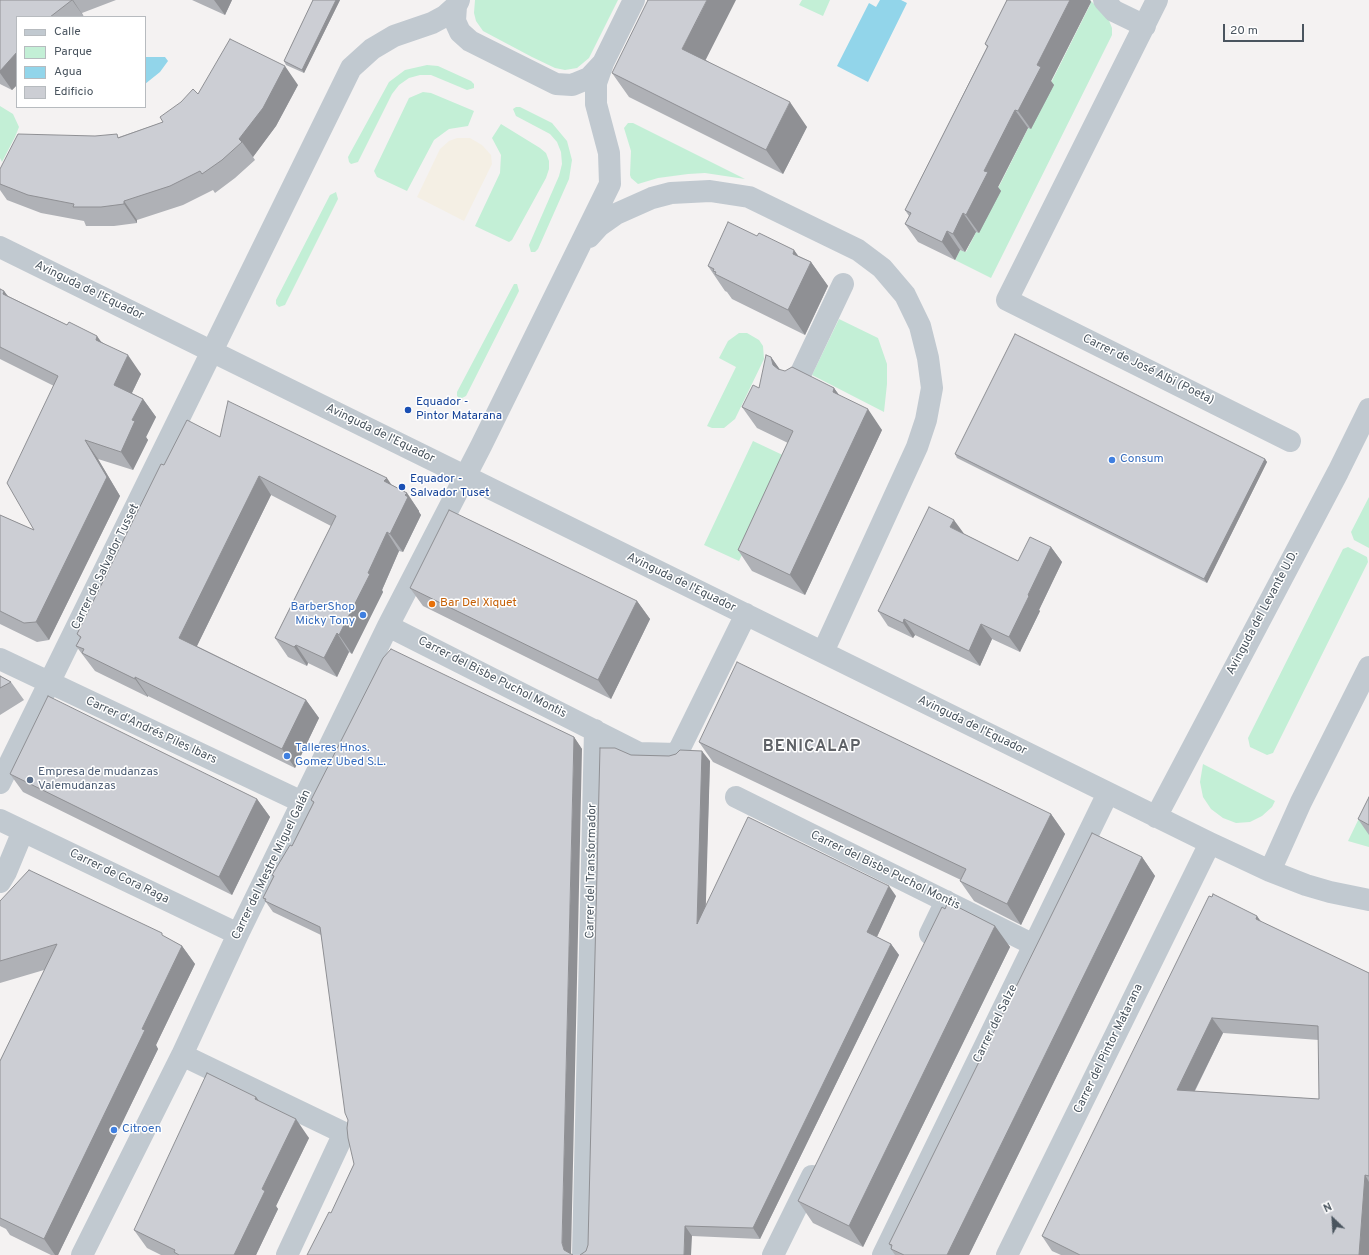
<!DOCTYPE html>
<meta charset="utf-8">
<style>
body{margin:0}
#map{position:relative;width:1369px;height:1255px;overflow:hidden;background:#f4f2f2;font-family:Overpass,sans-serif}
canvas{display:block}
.legend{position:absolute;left:16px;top:16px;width:130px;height:92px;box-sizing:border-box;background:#fff;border:1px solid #b7bbbf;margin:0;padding:5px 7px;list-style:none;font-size:12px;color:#4a555f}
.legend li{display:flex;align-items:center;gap:8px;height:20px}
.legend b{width:20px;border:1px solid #b7bbbf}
.north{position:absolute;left:1313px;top:1199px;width:40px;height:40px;-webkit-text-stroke:3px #fff;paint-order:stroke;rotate:335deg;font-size:11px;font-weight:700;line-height:16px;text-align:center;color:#4a555f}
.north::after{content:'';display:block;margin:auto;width:14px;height:18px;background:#4a555f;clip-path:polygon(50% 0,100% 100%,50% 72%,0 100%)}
.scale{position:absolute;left:1223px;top:24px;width:81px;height:18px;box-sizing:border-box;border:2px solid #4a555f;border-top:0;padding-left:5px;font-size:12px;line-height:14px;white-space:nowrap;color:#4a555f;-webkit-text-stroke:3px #fff;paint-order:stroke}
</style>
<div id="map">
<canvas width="1369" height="1255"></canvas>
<ul class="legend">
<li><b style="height:5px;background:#c1c9d0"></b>Calle</li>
<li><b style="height:11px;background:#c3efd6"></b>Parque</li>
<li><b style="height:11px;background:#92d5ea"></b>Agua</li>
<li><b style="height:11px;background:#ccced4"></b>Edificio</li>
</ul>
<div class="north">N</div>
<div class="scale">20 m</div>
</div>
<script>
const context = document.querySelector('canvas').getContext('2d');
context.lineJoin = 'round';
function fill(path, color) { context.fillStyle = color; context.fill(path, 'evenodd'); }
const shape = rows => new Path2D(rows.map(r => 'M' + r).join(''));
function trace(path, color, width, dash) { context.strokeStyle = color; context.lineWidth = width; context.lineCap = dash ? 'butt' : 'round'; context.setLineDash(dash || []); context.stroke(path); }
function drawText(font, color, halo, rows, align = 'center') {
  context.font = font + ' Overpass,sans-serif'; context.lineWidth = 3; context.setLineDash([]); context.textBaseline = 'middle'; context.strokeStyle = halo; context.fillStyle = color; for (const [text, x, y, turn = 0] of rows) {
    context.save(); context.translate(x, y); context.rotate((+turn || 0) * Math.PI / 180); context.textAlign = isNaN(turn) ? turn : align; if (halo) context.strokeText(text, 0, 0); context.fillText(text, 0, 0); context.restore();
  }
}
const green = shape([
 [475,0,618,0,589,58,577,68,565,70,555,68,532,57,483,31,476,21,474,13],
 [802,0,830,0,823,16,799,5],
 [1090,0,1108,18,1112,28,1112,35,991,278,955,260,960,250,966,252,1090,5],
 [427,65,438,66,471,81,474,84,474,88,467,90,431,75,420,75,409,78,399,85,392,94,358,162,351,164,349,162,348,157,389,82,405,70],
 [423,92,431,93,474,111,468,126,449,129,434,140,407,191,377,177,374,171,409,98],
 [0,106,13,114,19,127,15,137,2,162,0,158],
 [516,107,520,107,552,123,567,141,572,160,569,179,538,249,535,252,531,252,529,245,559,176,562,164,561,152,557,142,550,134,516,116,513,109],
 [628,123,633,123,745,179,705,173,688,174,658,178,638,184,631,178,630,175,631,151,624,128],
 [501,124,540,148,546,153,549,161,549,169,546,178,512,240,509,242,475,226,500,173,501,155,492,138],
 [336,192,338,199,285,305,279,307,276,304,276,300,330,195],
 [514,284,517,284,519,291,466,396,460,399,457,396,457,392],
 [839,319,878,338,887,364,887,384,884,412,812,375],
 [739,333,747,333,759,340,763,346,764,359,735,419,724,428,712,428,707,426,736,367,719,358,728,341],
 [753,441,789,458,739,561,704,545],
 [1369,497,1369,548,1354,540,1351,532],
 [1348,547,1367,557,1368,562,1273,753,1267,755,1250,747,1248,738,1343,549],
 [1203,764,1275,801,1272,807,1262,816,1250,822,1236,823,1223,818,1211,809,1203,797,1200,782],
 [1363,810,1369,812,1369,847,1348,841]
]);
const sand = shape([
 [457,138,470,138,482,145,491,155,492,164,464,221,417,197,440,149,449,141]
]);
const water = shape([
 [880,0,901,0,907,3,868,82,837,66,869,3,876,7],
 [145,57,165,57,168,61,160,72,145,84]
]);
const minor = shape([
 [1104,0,1114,11,1145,26],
 [1157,0,1007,300,1290,441],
 [456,6,455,21,460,32,470,41,556,84,572,85,589,78,603,63],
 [589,237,599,226,616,214,652,198,671,193,710,191,749,197,858,250,882,268,905,295,920,326,928,358,932,388,926,420,917,447,823,652],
 [0,247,1210,843,1270,871,1306,885,1330,892,1369,900],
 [798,379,843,284],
 [388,626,639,753,677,754,746,614],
 [0,659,302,802],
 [0,783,351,68,372,49,394,36,432,23,445,16,456,6,459,0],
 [736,797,1034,945],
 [1156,817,1338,472,1369,409],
 [0,820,238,934],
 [1270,871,1301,802,1369,667],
 [0,882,6,872,23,831],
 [930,934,946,901],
 [182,1055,344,1133,287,1255],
 [82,1255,182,1055,238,934,388,626,481,446,610,184,609,153,596,104,596,83,603,63,634,0],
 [583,1255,595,730],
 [773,1255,812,1176],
 [883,1255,1108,793],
 [1007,1255,1210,843]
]);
const wall = shape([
 [0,0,116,0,82,13,84,17,17,17,17,85,12,90,0,84],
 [192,0,232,0,225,15],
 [313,0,340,0,304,73,286,65,284,61],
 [1007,0,1090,0,1091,2,1051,81,1054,85,1031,129,1028,128,998,187,1001,191,979,233,976,232,965,252,960,250,955,260,918,242,905,224,909,216,905,210,987,47,985,44],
 [706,60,807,127,783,174,629,97,612,73],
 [298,85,276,126,253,157,255,160,235,178,215,193,213,190,183,205,137,220,137,223,114,226,86,226,84,221,41,213,7,200,0,190,0,169,119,137,163,122,198,94],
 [799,256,811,262,828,286,805,335,732,299,727,292,725,291,708,266],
 [0,289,4,291,8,296,102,342,141,374,132,393,143,399,156,417,146,437,148,440,133,470,98,459,120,496,49,640,37,642,0,624,0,515,34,530,54,386,0,359],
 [771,357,780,370,834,388,839,395,882,430,805,595,752,571,738,550,788,443,757,428,742,407,759,388],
 [220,437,392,485,407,493,419,511,419,512,421,515,403,552,399,551,382,590,383,592,352,654,349,652,337,677,308,663,307,666,288,657,275,638,331,526,271,495,197,646,306,700,319,718,295,768,148,696,148,697,95,671,76,646,80,638,77,634,164,465],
 [955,454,1265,459,1267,462,1207,583,957,458],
 [964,534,1018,561,1051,547,1062,562,1039,610,1040,611,1020,652,992,639,980,666,915,635,913,638,888,626,878,611],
 [410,588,637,601,650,619,611,699,423,606],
 [0,676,11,682,24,700,0,715],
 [574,737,582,749,331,1213,354,1164,348,1120,321,935,273,912,263,898,273,877,272,875,292,846,313,803,311,800],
 [699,742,1051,814,1065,834,1021,925,974,901,960,881,961,880,713,762],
 [676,754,710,761,705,907,896,896,877,937,891,944,899,955,760,1239,692,1236,586,1251,588,1245,631,755,669,756],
 [10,774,257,799,270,817,232,895,23,792],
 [1369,797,1369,835,1358,819],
 [1142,857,1155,876,969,1255,895,1255,891,1249,891,1247,889,1244],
 [0,901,165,937,182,946,195,964,156,1045,158,1049,58,1255,51,1255,10,1235,6,1229,0,1226,0,1061,44,970,0,983],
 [945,909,995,926,1010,947,863,1247,813,1223,798,1201],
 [1261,922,1369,973,1369,1255,1061,1255,1052,1251,1042,1236],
 [1223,1033,1319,1040,1319,1099,1195,1091],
 [256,1097,260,1102,309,1138,276,1206,278,1209,256,1255,161,1255,147,1248,134,1230]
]);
const shadedWall = shape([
 [72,0,73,0,84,17],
 [214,0,232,0,225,15],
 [336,0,340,0,304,73,302,70],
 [707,0,736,0,699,73,682,49],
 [1070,0,1090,0,1091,2,1051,81,1054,85,1031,129,1018,111,1037,65],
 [17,52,17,85,12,90,0,73,0,71],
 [285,66,298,85,276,126,253,157,242,142,239,139],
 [790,102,807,127,783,174,766,150],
 [1015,110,1028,128,998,187,1001,191,979,233,966,215,984,171],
 [124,201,137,220,137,223,124,204],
 [963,213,976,232,965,252,953,234],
 [947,231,960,250,955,260,942,242],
 [794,250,808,269,811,262,828,286,805,335,788,310,793,254],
 [4,291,17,309,3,294],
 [97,336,110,354,96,340],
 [128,355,141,374,127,403,114,385],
 [771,357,786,378,773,365],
 [834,388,849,409,833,392],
 [143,399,156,417,146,437,148,440,133,470,121,452,132,420],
 [868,409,882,430,805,595,790,575],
 [85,440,98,459,120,496,49,640,36,622],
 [1265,459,1267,462,1207,583,1204,579],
 [259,476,271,495,192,656,179,638],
 [387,478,399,496,384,481],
 [407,493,419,511,419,512,421,515,403,552,390,534,405,495],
 [954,520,965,535,950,527],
 [387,532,399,551,382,590,383,592,352,654,339,635],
 [1051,547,1062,562,1039,610,1040,611,1020,652,1009,637,1028,595],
 [637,601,650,619,611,699,598,680],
 [904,619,915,635,913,638,903,623],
 [981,624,992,639,980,666,969,651],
 [337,633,349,652,337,677,324,658],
 [296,645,308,663,307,666,294,647],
 [135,677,148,696,148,697,135,679],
 [306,700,319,718,295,768,282,749],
 [574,737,582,749,571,1255,564,1250,562,1243],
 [702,751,710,761,705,934,697,924],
 [257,799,270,817,232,895,219,877],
 [1051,814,1065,834,1021,925,1007,904],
 [1142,857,1155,876,969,1255,947,1255],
 [889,886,896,896,874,943,867,932],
 [1257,916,1268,931,1256,919],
 [995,926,1010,947,863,1247,849,1226],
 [891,944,899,955,760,1239,753,1228],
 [182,946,195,964,156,1045,158,1049,58,1255,55,1255,44,1239,142,1029],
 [1212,1018,1223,1033,1188,1104,1177,1090],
 [256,1097,269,1115,255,1099],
 [296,1119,309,1138,276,1206,278,1209,256,1255,234,1255,262,1189],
 [1365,1175,1369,1182,1369,1255,1359,1255],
 [685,1226,692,1236,691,1255,684,1255]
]);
const building = shape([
 [0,0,72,0,50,17,17,17,17,52,0,71,0,0],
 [313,0,336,0,302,70,284,61,313,0],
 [648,0,707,0,682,49,790,102,766,150,612,73,648,0],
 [1007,0,1070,0,1037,65,1041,67,1018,111,1015,110,984,171,988,172,966,215,963,213,953,234,947,231,942,242,905,224,911,213,905,210,988,46,985,44,1007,0],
 [230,39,285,66,263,108,239,139,242,142,222,160,202,174,200,171,170,186,124,201,124,204,101,207,73,207,74,204,28,195,0,184,0,169,18,134,95,136,117,134,118,138,163,122,160,117,181,102,193,89,198,94,230,39],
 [728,222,757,236,759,233,794,250,793,254,811,262,788,310,715,274,716,272,713,271,714,269,708,266,728,222],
 [0,289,4,291,3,294,67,325,69,322,97,336,96,340,128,355,114,385,143,399,132,420,135,421,121,452,85,440,107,477,36,622,24,623,0,611,0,515,34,530,7,483,58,376,0,347,0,289],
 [1015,334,1265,459,1204,579,955,454,1015,334],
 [766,355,771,357,773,365,778,369,785,371,792,367,834,388,833,392,868,409,790,575,738,550,793,431,742,407,753,385,759,388,766,355],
 [228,401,387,478,384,481,407,493,405,495,408,497,390,534,387,532,368,573,370,574,339,635,337,633,324,658,296,645,294,647,275,638,336,516,259,476,179,638,306,700,282,749,135,677,135,679,82,653,84,649,76,646,81,637,77,634,161,464,164,465,187,420,220,437,228,401],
 [929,507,954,520,950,527,1018,561,1030,537,1051,547,1028,595,1029,596,1009,637,981,624,969,651,904,619,903,623,878,611,929,507],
 [449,510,637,601,598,680,410,588,449,510],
 [391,649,574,737,562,1243,564,1250,573,1255,307,1255,329,1212,331,1213,354,1164,348,1138,347,1128,348,1120,345,1113,320,927,265,901,266,899,263,898,274,876,272,875,290,845,292,846,314,802,311,800,383,658,391,649],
 [737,662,1051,814,1007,904,960,881,966,869,699,742,737,662],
 [0,676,11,682,0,688,0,676],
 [48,696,257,799,219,877,10,774,48,696],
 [600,748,615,748,631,755,669,756,676,754,680,750,702,751,697,924,748,817,889,886,867,932,891,944,753,1228,685,1226,684,1255,580,1255,586,1251,588,1245,600,748],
 [1369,797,1369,825,1358,819,1369,797],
 [1092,833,1142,857,947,1255,904,1255,891,1249,892,1245,889,1244,1092,833],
 [29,870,162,933,162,935,182,946,142,1029,145,1030,44,1239,0,1218,0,1061,57,944,0,961,0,901,29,870],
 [1213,894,1257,916,1256,919,1369,973,1369,1176,1365,1175,1359,1255,1080,1255,1042,1236,1209,896,1212,897,1213,894],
 [1212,1018,1318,1026,1319,1099,1177,1090,1212,1018],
 [948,902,995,926,849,1226,798,1201,942,907,945,909,948,902],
 [207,1073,256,1097,255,1099,296,1119,262,1189,265,1191,234,1255,179,1255,174,1252,175,1250,134,1230,207,1073]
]);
const markers = [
 [408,410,4,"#1a4fb4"],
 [1112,460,4,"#3f7fe0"],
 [402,487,4,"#1a4fb4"],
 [432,604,4,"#e8710a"],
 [363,615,4,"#3f7fe0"],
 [287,756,4,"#3f7fe0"],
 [30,780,4,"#5c6f8a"],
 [114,1130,4,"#3f7fe0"]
];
const streetNames = [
 ["Avinguda de l'Equador",89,291,26],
 ["Carrer de José Albi (Poeta)",1148,370,26],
 ["Avinguda de l'Equador",380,434,26],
 ["Carrer de Salvador Tusset",106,567,-64],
 ["Avinguda de l'Equador",681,583,26],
 ["Avinguda del Levante U.D.",1263,613,-62],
 ["Carrer del Bisbe Puchol Montis",492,678,27],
 ["Avinguda de l'Equador",972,726,26],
 ["Carrer d'Andrés Piles Ibars",151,731,25],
 ["Carrer del Mestre Miguel Galán",272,865,-64],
 ["Carrer del Transformador",592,871,-89],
 ["Carrer del Bisbe Puchol Montis",885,871,26],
 ["Carrer de Cora Raga",119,877,26],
 ["Carrer del Salze",996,1024,-64],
 ["Carrer del Pintor Matarana",1109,1049,-64]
];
const transitNames = [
 ["Equador -",416,403],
 ["Pintor Matarana",416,417],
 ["Equador -",410,480],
 ["Salvador Tuset",410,494]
];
const shopNames = [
 ["Consum",1120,460],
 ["BarberShop",355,608,"right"],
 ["Micky Tony",355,622,"right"],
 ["Talleres Hnos.",295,749],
 ["Gomez Ubed S.L.",295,763],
 ["Citroen",122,1130]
];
const foodNames = [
 ["Bar Del Xiquet",440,604]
];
const serviceNames = [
 ["Empresa de mudanzas",38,773],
 ["Valemudanzas",38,787]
];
const districtNames = [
 ["BENICALAP",812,748]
];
fill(green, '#c3efd6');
fill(sand, '#f4efe4');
fill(water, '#92d5ea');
trace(minor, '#c1c9d0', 22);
fill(wall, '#afb1b6');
fill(shadedWall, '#8f9094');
fill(building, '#ccced4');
trace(building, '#8f9094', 1);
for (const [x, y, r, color] of markers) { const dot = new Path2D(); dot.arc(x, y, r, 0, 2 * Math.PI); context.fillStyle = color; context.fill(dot); trace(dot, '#fff', 1.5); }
drawText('12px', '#4a555f', '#fff', streetNames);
drawText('12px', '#164399', '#fff', transitNames, 'left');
drawText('12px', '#366cbe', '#fff', shopNames, 'left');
drawText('12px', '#c56008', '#fff', foodNames, 'left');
drawText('12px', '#4e5e75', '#fff', serviceNames, 'left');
context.letterSpacing = '1px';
drawText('bold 16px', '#5f6267', '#fff', districtNames);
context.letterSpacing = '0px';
</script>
